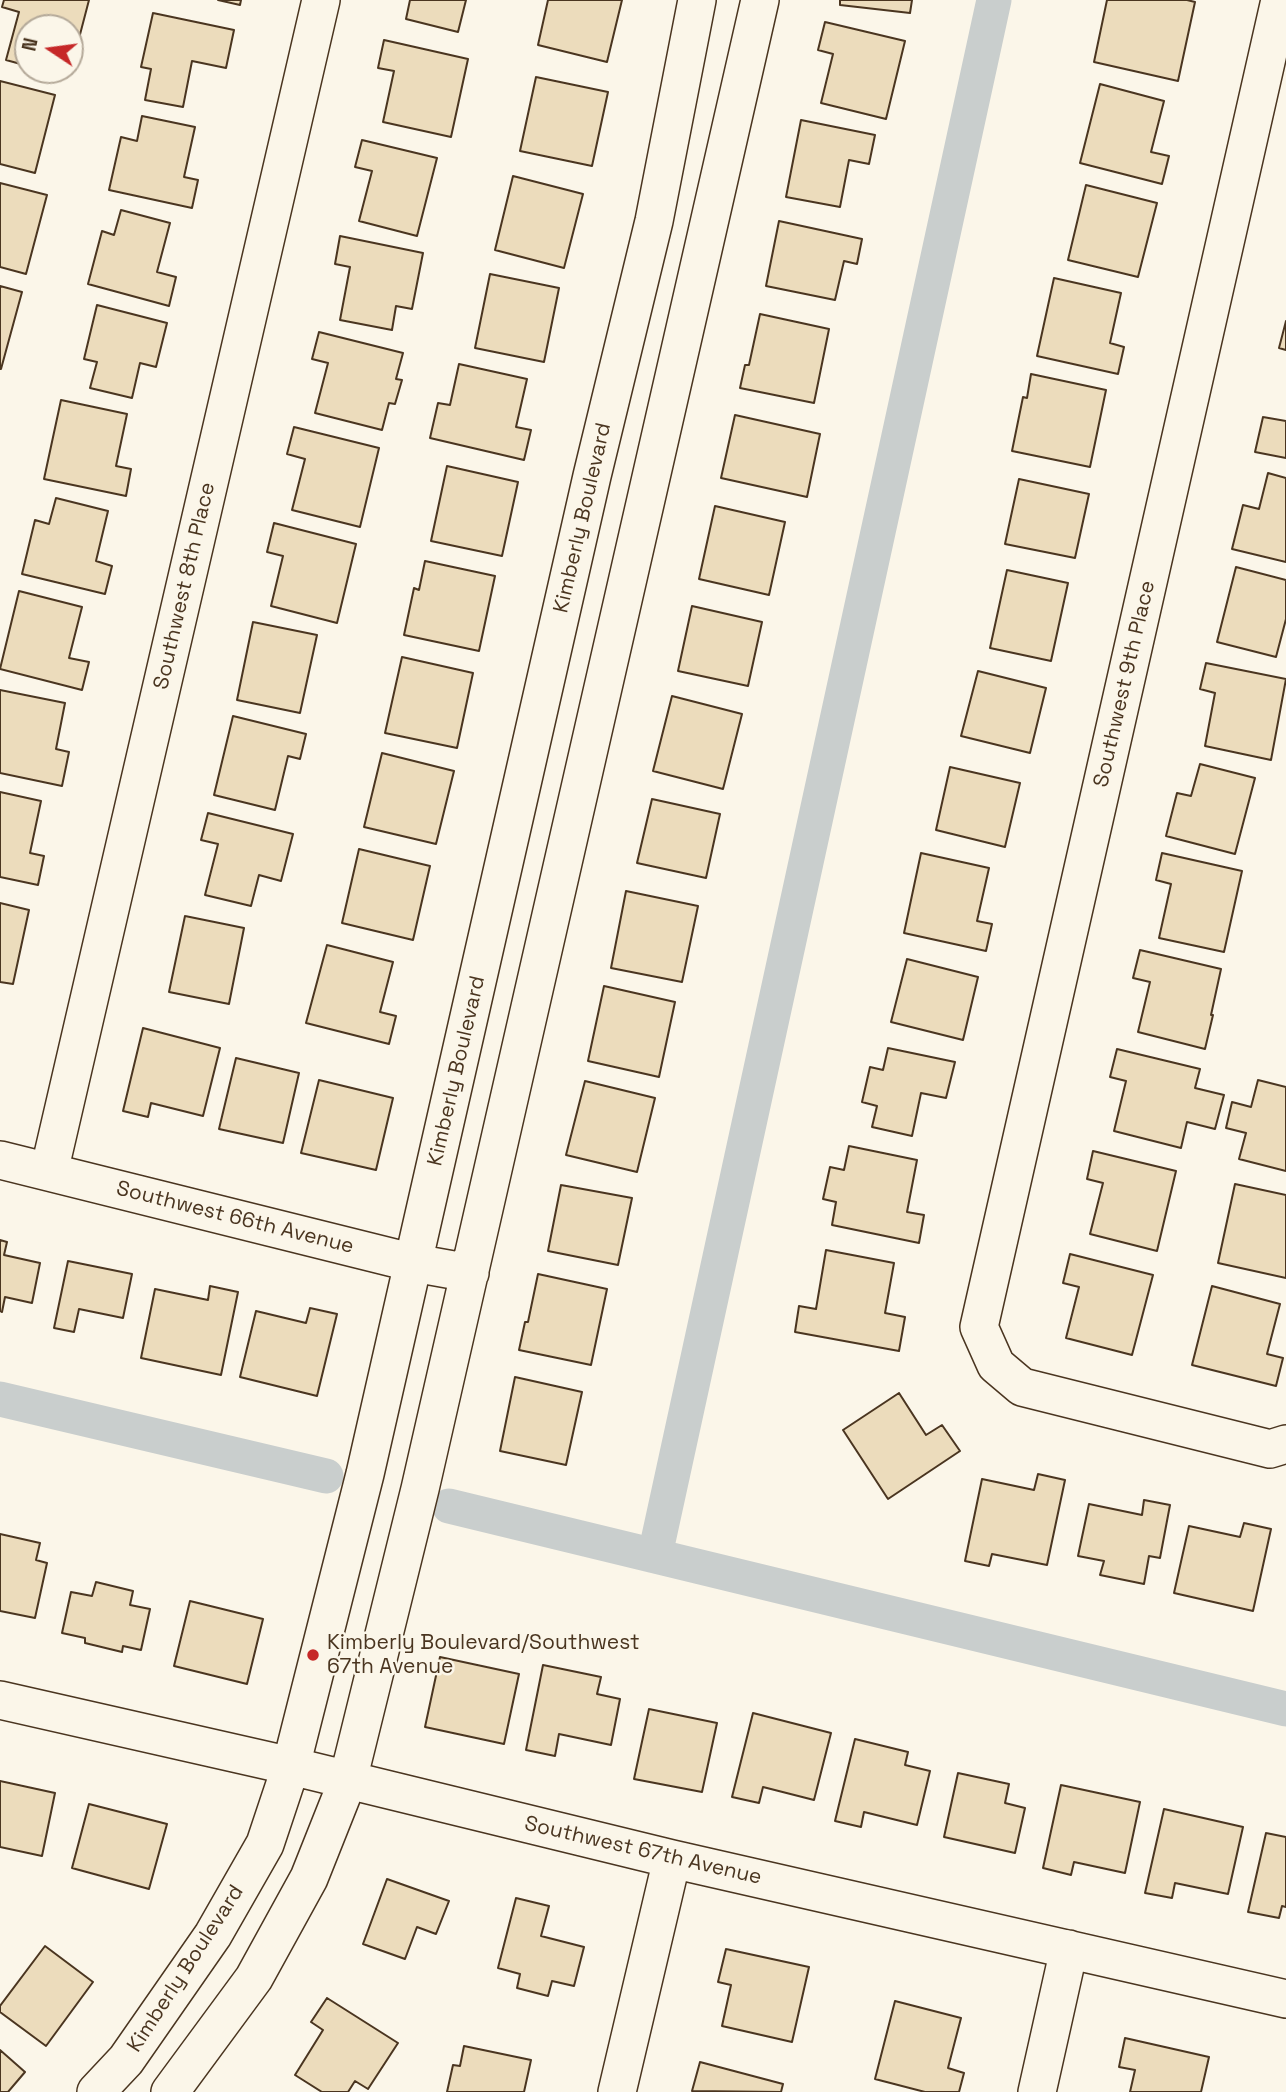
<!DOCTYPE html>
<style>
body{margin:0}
#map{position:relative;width:1286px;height:2092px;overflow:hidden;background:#fbf6e9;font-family:"Space Grotesk",sans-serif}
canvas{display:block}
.north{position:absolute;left:14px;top:14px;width:70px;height:70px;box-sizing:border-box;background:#fbf6e9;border:2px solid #b4a999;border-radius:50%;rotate:283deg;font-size:19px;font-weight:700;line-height:28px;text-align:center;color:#4a3520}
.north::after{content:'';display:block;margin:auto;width:24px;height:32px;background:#c62828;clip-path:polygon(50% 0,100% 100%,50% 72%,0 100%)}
</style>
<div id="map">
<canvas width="1286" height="2092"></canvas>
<div class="north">N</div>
</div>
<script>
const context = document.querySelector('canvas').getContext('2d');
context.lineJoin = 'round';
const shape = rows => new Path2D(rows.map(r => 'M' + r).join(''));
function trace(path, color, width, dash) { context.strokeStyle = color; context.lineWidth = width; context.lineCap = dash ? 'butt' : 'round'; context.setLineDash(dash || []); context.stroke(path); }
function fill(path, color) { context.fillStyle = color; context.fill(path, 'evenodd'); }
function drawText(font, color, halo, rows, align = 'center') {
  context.font = font + ' "Space Grotesk",sans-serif'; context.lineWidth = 5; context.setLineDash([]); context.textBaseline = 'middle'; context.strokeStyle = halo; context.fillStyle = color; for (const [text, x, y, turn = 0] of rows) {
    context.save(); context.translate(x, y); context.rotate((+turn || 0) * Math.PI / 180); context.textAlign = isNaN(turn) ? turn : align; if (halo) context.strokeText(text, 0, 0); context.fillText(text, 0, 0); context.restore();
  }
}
const canal = shape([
 [0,1399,326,1476],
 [449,1506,1286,1709],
 [655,1555,994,0]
]);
const building = shape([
 [4,0,89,0,77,46,70,44,70,28,28,28,28,66,6,60,19,12,2,7,4,0],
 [218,0,241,0,240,5,218,0],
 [410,0,466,0,458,32,406,19,410,0],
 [548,0,622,0,607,62,538,45,548,0],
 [840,0,912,0,910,13,840,5,840,0],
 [1107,0,1187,0,1195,2,1178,81,1094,62,1107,0],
 [153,13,234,30,226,68,192,61,183,107,145,100,151,69,141,67,153,13],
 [825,22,905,41,886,119,821,103,833,54,818,50,825,22],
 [384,40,468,59,451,137,383,122,394,71,378,68,384,40],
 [536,77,608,92,592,166,520,151,536,77],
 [0,81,55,95,35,173,0,164,0,81],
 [1100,84,1164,101,1151,152,1169,156,1162,184,1080,163,1100,84],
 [142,116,195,127,184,177,198,180,192,208,109,190,121,137,137,141,142,116],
 [801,120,875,135,869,164,849,160,840,207,786,197,801,120],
 [362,140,437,158,417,236,359,221,372,171,355,167,362,140],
 [513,176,583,194,564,268,495,250,513,176],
 [0,183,47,195,26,274,0,267,0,183],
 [1086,185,1157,203,1138,277,1068,260,1086,185],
 [121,210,170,223,157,272,176,277,169,306,88,284,102,231,114,235,121,210],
 [779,221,862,239,857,264,844,261,835,300,766,286,779,221],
 [340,236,423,253,412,309,396,306,392,330,340,320,350,267,335,264,340,236],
 [490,274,559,288,544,362,475,348,490,274],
 [1054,278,1121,293,1110,343,1124,347,1118,374,1037,356,1054,278],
 [0,286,22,292,1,369,0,369,0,286],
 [97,305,167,323,156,367,140,363,132,398,90,388,97,362,84,359,97,305],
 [760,314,829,329,814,403,740,388,745,365,749,365,760,314],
 [1286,321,1286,350,1279,348,1286,321],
 [319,332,403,353,396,379,402,380,395,404,389,403,382,430,315,413,328,363,312,359,319,332],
 [459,364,527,379,516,427,531,430,524,460,430,438,438,403,450,405,459,364],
 [1031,374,1106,390,1090,467,1012,451,1023,397,1027,398,1031,374],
 [61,400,127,414,116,466,131,469,126,496,44,479,61,400],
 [735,415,820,434,807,497,721,478,735,415],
 [1263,417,1286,421,1286,458,1255,452,1263,417],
 [294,427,379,448,360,527,292,510,305,459,287,454,294,427],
 [447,466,518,482,502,556,431,541,447,466],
 [1268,473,1286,478,1286,562,1232,549,1243,505,1259,509,1268,473],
 [1019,479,1089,494,1075,558,1005,544,1019,479],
 [56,498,108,511,96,561,112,566,105,594,22,574,35,520,49,524,56,498],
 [715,506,785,522,769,595,699,579,715,506],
 [274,523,356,544,337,623,271,606,283,556,267,552,274,523],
 [425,561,495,576,479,651,404,635,414,588,419,590,425,561],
 [1236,567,1286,580,1286,619,1276,657,1217,642,1236,567],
 [1007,570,1068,583,1051,661,990,648,1007,570],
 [19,591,82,607,69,658,89,662,82,690,0,669,19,591],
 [692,606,762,622,748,686,678,671,692,606],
 [253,622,317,635,300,713,237,700,253,622],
 [402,657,473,673,457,748,385,733,402,657],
 [1206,663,1286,679,1271,760,1205,746,1215,693,1200,689,1206,663],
 [978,671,1046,688,1030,753,961,736,978,671],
 [0,690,65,703,56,749,69,752,62,786,0,773,0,690],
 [672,696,742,714,723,789,653,771,672,696],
 [233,716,306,734,300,759,288,756,275,810,214,795,233,716],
 [382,753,454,771,436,844,364,827,382,753],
 [1200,764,1255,778,1235,854,1166,836,1177,793,1191,796,1200,764],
 [950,767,1020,783,1005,847,936,830,950,767],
 [0,792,41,801,30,853,44,856,38,885,0,877,0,792],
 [652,799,720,814,706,878,637,863,652,799],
 [208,813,293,834,281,881,259,875,251,906,205,895,218,844,201,840,208,813],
 [359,849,430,866,413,940,342,923,359,849],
 [921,853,989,868,977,921,992,924,986,951,904,933,921,853],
 [1162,853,1242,871,1224,952,1159,938,1171,884,1156,880,1162,853],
 [626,891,698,906,682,982,611,968,626,891],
 [0,903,29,910,13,984,0,982,0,903],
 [185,916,244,928,229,1004,169,992,185,916],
 [327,945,393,962,380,1012,396,1016,389,1044,306,1023,327,945],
 [1140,950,1221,969,1211,1015,1213,1015,1205,1049,1138,1032,1150,982,1133,978,1140,950],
 [907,959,978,977,963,1040,891,1022,907,959],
 [604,986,675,1002,659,1077,588,1061,604,986],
 [143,1028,220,1048,203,1116,151,1103,148,1117,123,1111,143,1028],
 [888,1048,955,1062,946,1098,921,1093,912,1136,872,1127,877,1106,862,1102,870,1067,883,1070,888,1048],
 [1117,1049,1200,1069,1195,1088,1224,1095,1215,1129,1187,1122,1181,1148,1114,1131,1126,1081,1110,1077,1117,1049],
 [236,1058,299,1073,283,1143,219,1129,236,1058],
 [319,1080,393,1098,376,1170,301,1153,319,1080],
 [1258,1080,1286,1087,1286,1171,1239,1159,1246,1133,1226,1128,1232,1102,1251,1107,1258,1080],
 [585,1081,655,1098,637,1172,566,1155,585,1081],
 [849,1146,917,1160,907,1212,924,1215,919,1243,832,1225,836,1202,823,1199,830,1167,844,1170,849,1146],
 [1093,1151,1176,1171,1157,1251,1090,1234,1103,1183,1087,1179,1093,1151],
 [1235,1184,1286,1195,1286,1278,1218,1263,1235,1184],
 [561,1185,632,1198,618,1265,548,1251,561,1185],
 [0,1240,7,1242,4,1255,40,1263,32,1303,5,1297,2,1312,0,1311,0,1240],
 [826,1250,894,1263,885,1313,905,1317,899,1351,795,1332,799,1306,816,1309,826,1250],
 [1070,1254,1153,1275,1132,1355,1066,1338,1079,1287,1063,1283,1070,1254],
 [68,1261,132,1274,123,1318,79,1309,74,1332,54,1328,68,1261],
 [538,1274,607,1289,591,1365,519,1350,525,1322,528,1322,538,1274],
 [210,1286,238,1292,221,1375,141,1358,155,1289,208,1300,210,1286],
 [1212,1286,1280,1304,1267,1354,1283,1358,1276,1386,1192,1365,1212,1286],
 [310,1308,337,1314,317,1396,240,1377,256,1311,306,1323,310,1308],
 [515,1377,582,1392,566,1465,500,1451,515,1377],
 [899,1393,926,1435,942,1425,960,1451,888,1499,843,1430,899,1393],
 [1038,1474,1065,1480,1047,1565,992,1554,989,1566,965,1561,982,1479,1034,1490,1038,1474],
 [1144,1500,1170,1505,1160,1558,1149,1556,1144,1584,1100,1575,1104,1561,1078,1556,1089,1504,1142,1515,1144,1500],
 [1244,1523,1271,1529,1253,1611,1174,1593,1189,1526,1240,1537,1244,1523],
 [0,1534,40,1543,36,1560,47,1563,35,1618,0,1611,0,1534],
 [96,1582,133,1591,130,1605,150,1609,141,1650,123,1646,122,1652,85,1643,85,1638,62,1633,71,1592,92,1596,96,1582],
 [190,1601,263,1619,247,1684,174,1666,190,1601],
 [440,1657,519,1674,504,1744,425,1727,440,1657],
 [543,1665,601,1677,597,1694,620,1699,611,1745,559,1734,555,1756,526,1750,543,1665],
 [649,1709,717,1723,702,1792,634,1779,649,1709],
 [753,1713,831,1733,814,1800,763,1787,759,1803,732,1797,753,1713],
 [855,1739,908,1752,905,1765,930,1771,917,1825,864,1812,861,1827,835,1821,855,1739],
 [958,1773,1009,1784,1005,1803,1025,1808,1015,1853,944,1837,958,1773],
 [0,1781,55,1793,42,1856,0,1847,0,1781],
 [1061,1785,1140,1802,1125,1873,1074,1862,1071,1875,1043,1868,1061,1785],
 [89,1804,167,1824,149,1889,72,1868,89,1804],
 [1164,1809,1243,1827,1228,1894,1175,1883,1172,1898,1145,1893,1164,1809],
 [1266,1833,1286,1837,1286,1907,1282,1906,1279,1918,1248,1912,1266,1833],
 [387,1879,449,1901,436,1934,417,1927,405,1959,363,1944,387,1879],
 [516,1898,549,1906,541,1936,584,1947,574,1986,552,1981,548,1996,517,1988,520,1974,498,1968,516,1898],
 [45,1946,93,1982,46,2046,0,2012,0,2006,45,1946],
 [726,1949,809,1967,792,2042,722,2026,731,1985,718,1982,726,1949],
 [327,1998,398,2043,368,2089,355,2081,348,2092,322,2092,295,2075,323,2030,311,2022,327,1998],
 [895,2001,961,2018,948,2068,964,2073,959,2092,925,2092,875,2079,895,2001],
 [1125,2038,1209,2057,1201,2092,1130,2092,1135,2070,1119,2067,1125,2038],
 [464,2046,531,2060,524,2092,447,2092,453,2065,460,2066,464,2046],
 [0,2050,25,2072,8,2092,0,2092,0,2050],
 [700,2062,783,2084,781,2092,692,2091,700,2062]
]);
const minor = shape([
 [1280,0,979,1327,996,1365,1022,1387,1270,1449,1286,1444],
 [0,1160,414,1263,470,1273],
 [49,1172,321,0],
 [0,1700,291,1766,672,1859,1286,1999],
 [96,2092,126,2060,213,1935,265,1844,291,1766,365,1474,592,476,654,221,697,0],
 [170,2092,254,1978,309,1878,348,1780,420,1489,760,0],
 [617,2092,672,1859],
 [1037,2092,1069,1949]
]);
const markers = [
 [313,1655,7,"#c62828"]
];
const streetNames = [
 ["Kimberly Boulevard",583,518,-77],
 ["Southwest 8th Place",185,586,-77],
 ["Southwest 9th Place",1125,684,-77],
 ["Kimberly Boulevard",457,1071,-77],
 ["Southwest 66th Avenue",235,1218,14],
 ["Southwest 67th Avenue",643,1851,13],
 ["Kimberly Boulevard",186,1969,-57]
];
const poiNames = [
 ["Kimberly Boulevard/Southwest",327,1643],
 ["67th Avenue",327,1667]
];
trace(canal, '#c9cecd', 35);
fill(building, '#ecdcbc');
trace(building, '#4a3520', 2);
trace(minor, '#4a3520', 40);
trace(minor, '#fbf6e9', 37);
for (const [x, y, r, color] of markers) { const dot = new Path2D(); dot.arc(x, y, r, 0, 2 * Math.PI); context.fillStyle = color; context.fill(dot); trace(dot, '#fbf6e9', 2.5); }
drawText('21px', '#4a3520', '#fbf6e9', streetNames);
drawText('21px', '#4a3520', '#fbf6e9', poiNames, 'left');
</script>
